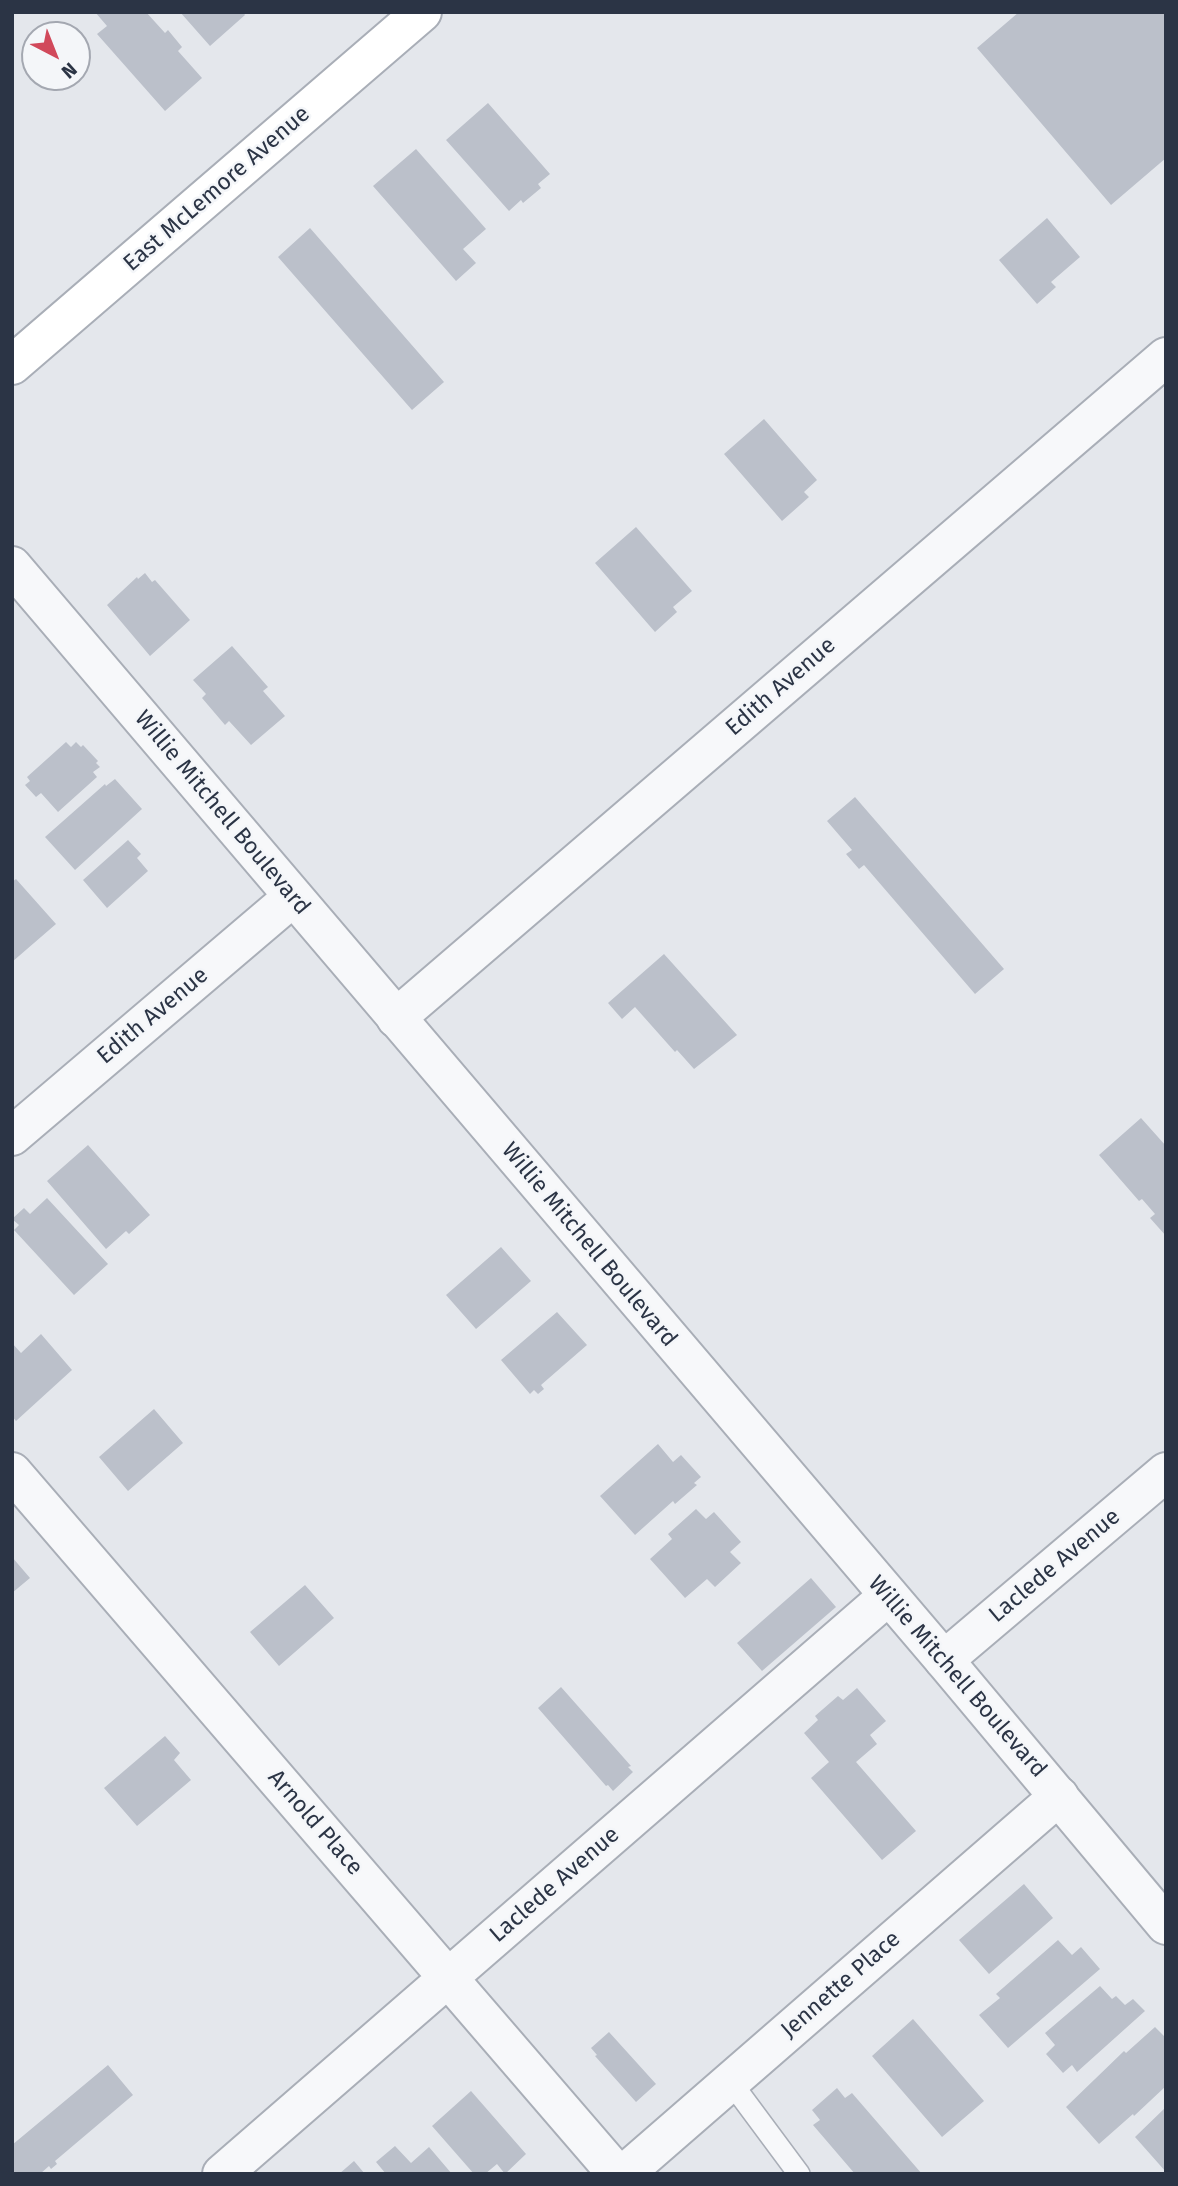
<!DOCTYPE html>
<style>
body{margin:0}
#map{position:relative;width:1178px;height:2186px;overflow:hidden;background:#e4e7ec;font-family:"Fira Sans",sans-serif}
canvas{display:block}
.frame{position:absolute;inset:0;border:14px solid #2b3445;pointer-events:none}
.north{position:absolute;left:21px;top:21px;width:70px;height:70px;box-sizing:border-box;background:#f4f6f9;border:2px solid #a4a8b1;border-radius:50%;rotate:138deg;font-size:19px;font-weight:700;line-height:28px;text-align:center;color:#2b3445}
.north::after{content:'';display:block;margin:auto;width:24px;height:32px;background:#d1495b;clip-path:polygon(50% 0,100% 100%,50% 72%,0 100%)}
</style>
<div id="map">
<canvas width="1178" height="2186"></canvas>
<div class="frame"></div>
<div class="north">N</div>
</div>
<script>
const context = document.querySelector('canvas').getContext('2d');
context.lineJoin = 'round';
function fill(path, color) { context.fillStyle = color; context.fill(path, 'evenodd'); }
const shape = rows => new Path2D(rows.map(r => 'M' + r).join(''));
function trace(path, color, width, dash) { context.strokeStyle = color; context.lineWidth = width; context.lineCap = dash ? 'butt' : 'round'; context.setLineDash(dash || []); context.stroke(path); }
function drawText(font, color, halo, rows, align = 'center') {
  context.font = font + ' "Fira Sans",sans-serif'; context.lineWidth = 5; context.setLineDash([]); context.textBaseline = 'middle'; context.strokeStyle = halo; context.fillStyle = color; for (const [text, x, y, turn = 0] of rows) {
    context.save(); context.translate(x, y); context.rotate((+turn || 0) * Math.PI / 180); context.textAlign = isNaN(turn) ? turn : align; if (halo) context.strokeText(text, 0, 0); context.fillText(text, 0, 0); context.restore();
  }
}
const building = shape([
 [95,12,146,12,165,33,168,30,182,47,178,51,202,78,165,111,97,34,107,26],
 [180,12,243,12,245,15,210,46],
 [1019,12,1166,12,1166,158,1111,205,977,48],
 [488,103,550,174,538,184,541,188,523,203,521,200,509,211,446,140],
 [416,149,486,229,463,249,476,263,456,281,373,186],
 [1047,218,1080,257,1051,282,1056,287,1037,304,999,260],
 [310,228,444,382,412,410,278,257],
 [764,419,817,480,804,492,809,497,782,521,724,454],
 [636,527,692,591,673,607,677,612,655,632,595,563],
 [145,573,152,582,155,580,190,620,150,656,107,605,137,577,138,579],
 [232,646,268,687,263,691,285,716,251,745,229,721,225,725,202,698,206,694,193,680],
 [66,742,71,747,76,742,81,747,83,745,98,761,96,763,100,767,93,772,97,777,58,812,41,793,36,797,25,785,30,781,27,777],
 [115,779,142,809,75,870,45,837,105,784,106,786],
 [855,797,1004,969,975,994,864,865,859,869,846,854,852,850,827,821],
 [128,840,141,854,137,858,148,871,107,908,83,880],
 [16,879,56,924,12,962,12,882],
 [664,954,737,1035,694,1069,677,1050,675,1052,635,1007,622,1019,608,1003],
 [1141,1118,1166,1146,1166,1236,1150,1218,1155,1214,1142,1199,1139,1201,1099,1155],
 [88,1145,150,1215,129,1234,126,1231,106,1249,47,1181],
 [47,1198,108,1264,74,1295,14,1230,19,1225,12,1219,24,1208,30,1214],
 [501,1247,531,1281,476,1329,446,1295],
 [557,1312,587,1345,541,1385,544,1389,538,1394,534,1390,530,1394,501,1360],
 [41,1334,72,1370,16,1421,12,1416,12,1343,21,1353],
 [154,1409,183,1443,128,1491,99,1457],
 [658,1444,673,1462,681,1455,701,1477,694,1483,697,1485,675,1504,673,1501,635,1535,600,1496],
 [696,1509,706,1519,714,1512,741,1542,730,1552,741,1563,715,1587,707,1579,685,1598,650,1559,672,1539,668,1534],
 [12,1557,30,1578,12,1593],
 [811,1578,836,1607,762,1671,737,1643],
 [305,1585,334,1618,279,1666,250,1632],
 [561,1687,631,1766,628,1767,633,1772,613,1791,608,1785,606,1786,538,1708],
 [857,1688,886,1721,870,1735,877,1744,856,1762,916,1831,882,1860,811,1778,829,1762,804,1733,818,1720,815,1716,838,1696,843,1700],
 [165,1736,180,1753,174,1760,191,1780,137,1826,104,1788],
 [1024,1884,1053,1918,989,1974,959,1940],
 [1058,1940,1072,1955,1081,1947,1100,1969,1008,2048,979,2015,1000,1998,996,1994],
 [1100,1986,1112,1999,1116,1996,1125,2005,1133,1999,1145,2011,1077,2072,1072,2065,1063,2073,1046,2054,1055,2045,1045,2033],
 [913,2019,984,2101,942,2137,872,2056],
 [1155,2027,1166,2038,1166,2086,1134,2116,1133,2114,1099,2144,1066,2107,1124,2051,1126,2053],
 [609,2032,656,2084,636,2102,595,2056,597,2055,591,2048],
 [108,2065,133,2095,55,2161,57,2164,51,2169,49,2166,40,2174,12,2174,12,2145],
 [837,2088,845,2098,852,2093,922,2174,855,2174,813,2125,820,2120,812,2110],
 [471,2091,526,2154,505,2174,497,2164,485,2174,474,2174,432,2126],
 [1166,2107,1166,2172,1135,2137],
 [395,2146,411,2163,429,2147,452,2174,386,2174,376,2162],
 [354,2161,365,2174,339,2174]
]);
const service = shape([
 [730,2081,799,2174]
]);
const minor = shape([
 [396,1018,1166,357],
 [12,1136,293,897],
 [12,1472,617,2174],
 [944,1660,1166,1472],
 [222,2174,888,1596],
 [624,2174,1059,1796]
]);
const tertiary = shape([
 [12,566,944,1660,1166,1925]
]);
const secondary = shape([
 [12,365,422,12]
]);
const streetNames = [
 ["East McLemore Avenue",217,189,-41],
 ["Edith Avenue",781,687,-41],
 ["Willie Mitchell Boulevard",222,813,50],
 ["Edith Avenue",153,1016,-40],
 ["Willie Mitchell Boulevard",589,1245,50],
 ["Laclede Avenue",1055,1566,-40],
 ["Willie Mitchell Boulevard",957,1677,49],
 ["Arnold Place",315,1823,49],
 ["Laclede Avenue",555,1885,-41],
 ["Jennette Place",841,1985,-41]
];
fill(building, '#bbc0ca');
trace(service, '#a9aeb7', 24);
trace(minor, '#a9aeb7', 42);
trace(tertiary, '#a9aeb7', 42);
trace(secondary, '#a9aeb7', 42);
trace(service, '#f7f8fa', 21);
trace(minor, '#f7f8fa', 38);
trace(tertiary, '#f7f8fa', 38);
trace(secondary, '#fff', 38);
drawText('23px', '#2b3445', '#f4f6f9', streetNames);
</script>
